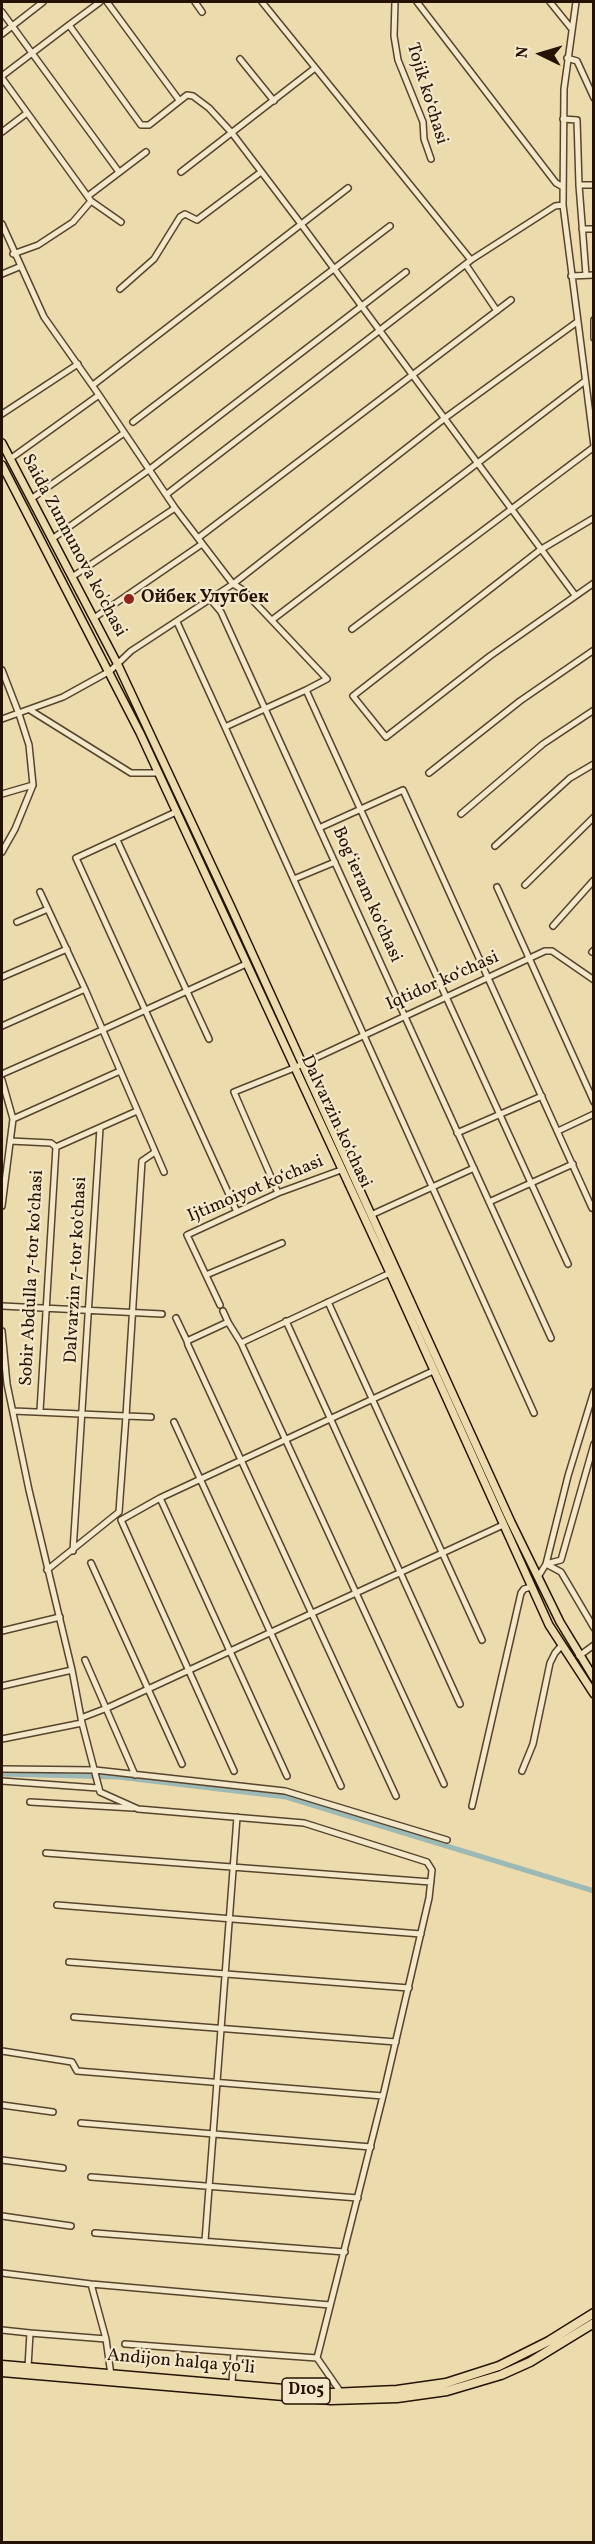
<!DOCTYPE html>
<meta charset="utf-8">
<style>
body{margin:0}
#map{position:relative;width:595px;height:2544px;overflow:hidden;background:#ecdcad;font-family:Vollkorn,serif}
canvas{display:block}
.frame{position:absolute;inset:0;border:3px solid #261202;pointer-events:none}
.north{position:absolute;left:511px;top:24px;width:60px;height:60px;-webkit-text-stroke:4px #f3e8ca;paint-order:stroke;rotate:275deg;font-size:16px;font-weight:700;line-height:24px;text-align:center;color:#261202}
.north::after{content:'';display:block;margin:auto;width:21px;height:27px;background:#261202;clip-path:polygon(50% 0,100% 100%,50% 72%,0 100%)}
</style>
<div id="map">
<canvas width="595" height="2544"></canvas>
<div class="frame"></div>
<div class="north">N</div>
</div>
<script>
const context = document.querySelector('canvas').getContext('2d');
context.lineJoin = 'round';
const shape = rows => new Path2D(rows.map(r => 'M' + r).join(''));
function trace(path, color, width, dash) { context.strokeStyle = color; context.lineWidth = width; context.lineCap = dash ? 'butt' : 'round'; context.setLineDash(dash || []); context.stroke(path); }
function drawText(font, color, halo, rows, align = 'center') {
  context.font = font + ' Vollkorn,serif'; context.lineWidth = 4.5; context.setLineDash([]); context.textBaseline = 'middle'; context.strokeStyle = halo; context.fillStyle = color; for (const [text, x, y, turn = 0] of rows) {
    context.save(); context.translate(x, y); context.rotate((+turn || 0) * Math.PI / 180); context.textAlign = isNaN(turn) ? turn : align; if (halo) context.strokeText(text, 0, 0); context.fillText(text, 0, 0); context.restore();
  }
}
const canal = shape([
 [2,1774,118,1777,286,1797,594,1891]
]);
const minor = shape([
 [107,2,179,100],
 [195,2,202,12],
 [262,2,471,260],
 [395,2,394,36,398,60,423,122,424,139,431,159],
 [417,2,556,183,563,187],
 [550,2,571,28],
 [576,2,564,89,563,205,594,446],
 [2,12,119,172],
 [69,25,100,2],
 [2,34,43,2],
 [567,58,577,61,594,98],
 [240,59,274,101],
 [2,76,69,25,141,125,149,125,187,95,193,96,209,108,232,133,301,224,575,595],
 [2,78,91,201,73,222,38,245,13,254],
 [563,119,577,120,579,185],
 [2,132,27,113],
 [181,172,315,68],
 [88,196,146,152],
 [91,201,121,222],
 [2,224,44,317,99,395,175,508,233,584,243,590,327,679,306,690,568,1264],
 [582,229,594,229],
 [466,265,497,311],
 [2,274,19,267],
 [586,275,579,185,594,185],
 [571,276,594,275],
 [120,289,154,259,180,217,185,214,197,220,261,172],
 [594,320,594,338],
 [93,385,348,188],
 [2,414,78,364],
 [133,422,390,226],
 [10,459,99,395],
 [167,494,471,260,555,206,563,205],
 [31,499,124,433],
 [594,518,540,550,353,696,386,737,490,656,594,583],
 [198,538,511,300],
 [52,539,150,469,406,272],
 [72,577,175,508],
 [210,599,221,612,551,1338],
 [94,618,202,544],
 [272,620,585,381],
 [177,622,225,727],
 [352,629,594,447],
 [2,670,19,714,29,745,33,785,15,829,2,852],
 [306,690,225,727,534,1413],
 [30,710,131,773,158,773],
 [2,719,63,697,110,671,131,651,233,584,445,418,577,322],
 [429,773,520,701,594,650],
 [2,794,33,785],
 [176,812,76,858,237,1212],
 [461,814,543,744,594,710],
 [319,828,403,790,592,1208],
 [117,840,209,1039],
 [495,846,570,778,594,764],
 [294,879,335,862],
 [525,885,594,817],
 [497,887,594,1102],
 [40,892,85,989,164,1172],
 [17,922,48,909],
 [553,926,594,880],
 [592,952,594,950],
 [2,977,67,949],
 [2,1026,85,989],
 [2,1074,102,1030,246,964],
 [2,1080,13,1119,2,1206],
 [13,1119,120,1071],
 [558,1131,594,1114],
 [457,1133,542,1096],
 [10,1141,51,1143,56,1147,137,1111],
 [278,1193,234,1092,294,1068,545,951,552,951,594,980],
 [489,1202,573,1164],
 [371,1215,474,1168],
 [206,1275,282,1243],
 [328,1302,482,1640],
 [220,1305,187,1235,278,1193,341,1170],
 [2,1306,162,1314],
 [223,1311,228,1322],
 [176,1318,187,1341],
 [286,1321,460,1704],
 [2,1331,7,1384,29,1490,72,1670,82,1723,100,1792,138,1809,304,1823,427,1862,432,1870,429,1898,383,2096,317,2358,234,2352],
 [241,1343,390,1273],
 [13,1411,126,1416,119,1512,47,1570],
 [40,1411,56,1147],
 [151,1417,126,1416,142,1161,155,1152],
 [174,1422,341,1786],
 [160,1498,287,1776],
 [73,1551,100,1128],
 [91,1563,182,1764],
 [546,1564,561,1560,594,1444],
 [546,1564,561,1572,594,1628],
 [538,1577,546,1564,568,1476,594,1391],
 [2,1631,60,1617],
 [579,1656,594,1645],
 [85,1660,135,1775],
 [2,1686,72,1670],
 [81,1718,107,1708,503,1525],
 [2,1739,82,1723],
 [2,1769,95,1770,285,1791,447,1840],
 [234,1771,121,1520,160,1498,433,1371],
 [522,1771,533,1744,550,1663,555,1653,562,1645],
 [2,1781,98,1788],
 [396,1796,188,1345,187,1341,228,1322,241,1343,444,1784],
 [30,1802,133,1808],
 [472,1806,521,1593,524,1589,531,1587],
 [46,1853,431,1882],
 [57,1905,421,1934],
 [69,1962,409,1988],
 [74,2017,396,2042],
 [2,2051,72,2062,77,2071,383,2096],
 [2,2105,53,2112],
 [81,2123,371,2147],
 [2,2160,63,2168],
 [91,2177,358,2198],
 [2,2216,71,2226],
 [95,2233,345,2252],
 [205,2241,237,1817],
 [2,2273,91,2284,330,2305],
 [91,2284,106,2339,111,2375],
 [2,2330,30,2333,28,2367],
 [30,2333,106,2339],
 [125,2344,234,2352,232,2383],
 [317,2358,342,2394]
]);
const major = shape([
 [2,443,117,663,231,907,511,1522,560,1622,594,1678],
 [2,465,140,733,390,1273,549,1625,594,1694]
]);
const highway = shape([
 [2,2365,331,2393,397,2390,446,2383,499,2366,549,2341,594,2313],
 [2,2372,331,2400,397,2398,447,2391,501,2375,530,2362,594,2323]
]);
const markers = [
 [129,599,6,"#8f2418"]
];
const shields = [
 [306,2391,48]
];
const shieldNames = [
 ["D105",306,2391]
];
const streetNames = [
 ["Tojik koʻchasi",426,94,73],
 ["Saida Zunnunova ko'chasi",73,546,62],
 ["Bogʻieram koʻchasi",366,895,66],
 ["Iqtidor koʻchasi",443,982,-24],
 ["Dalvarzin koʻchasi",335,1122,65],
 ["Ijtimoiyot koʻchasi",256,1190,-23],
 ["Dalvarzin 7-tor koʻchasi",77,1270,-87],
 ["Sobir Abdulla 7-tor koʻchasi",33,1278,-87],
 ["Andijon halqa yo‘li",181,2363,5]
];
const poiNames = [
 ["Ойбек Улугбек",141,599]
];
trace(canal, '#9db9b5', 5);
trace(minor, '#58442d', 8);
trace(major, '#261202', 10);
trace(highway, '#261202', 11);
trace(minor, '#f3e8ca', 5);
trace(major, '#ecdcad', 7);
trace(highway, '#ecdcad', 8);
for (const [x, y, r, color] of markers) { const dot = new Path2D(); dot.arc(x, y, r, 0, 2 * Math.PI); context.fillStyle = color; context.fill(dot); trace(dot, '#f3e8ca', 2); }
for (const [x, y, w] of shields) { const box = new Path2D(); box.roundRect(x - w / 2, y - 13, w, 26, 4.5); context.fillStyle = '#f3e8ca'; context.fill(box); trace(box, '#261202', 1.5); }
drawText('bold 16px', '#261202', null, shieldNames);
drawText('18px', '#261202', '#f3e8ca', streetNames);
drawText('bold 18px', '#261202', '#f3e8ca', poiNames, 'left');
</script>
